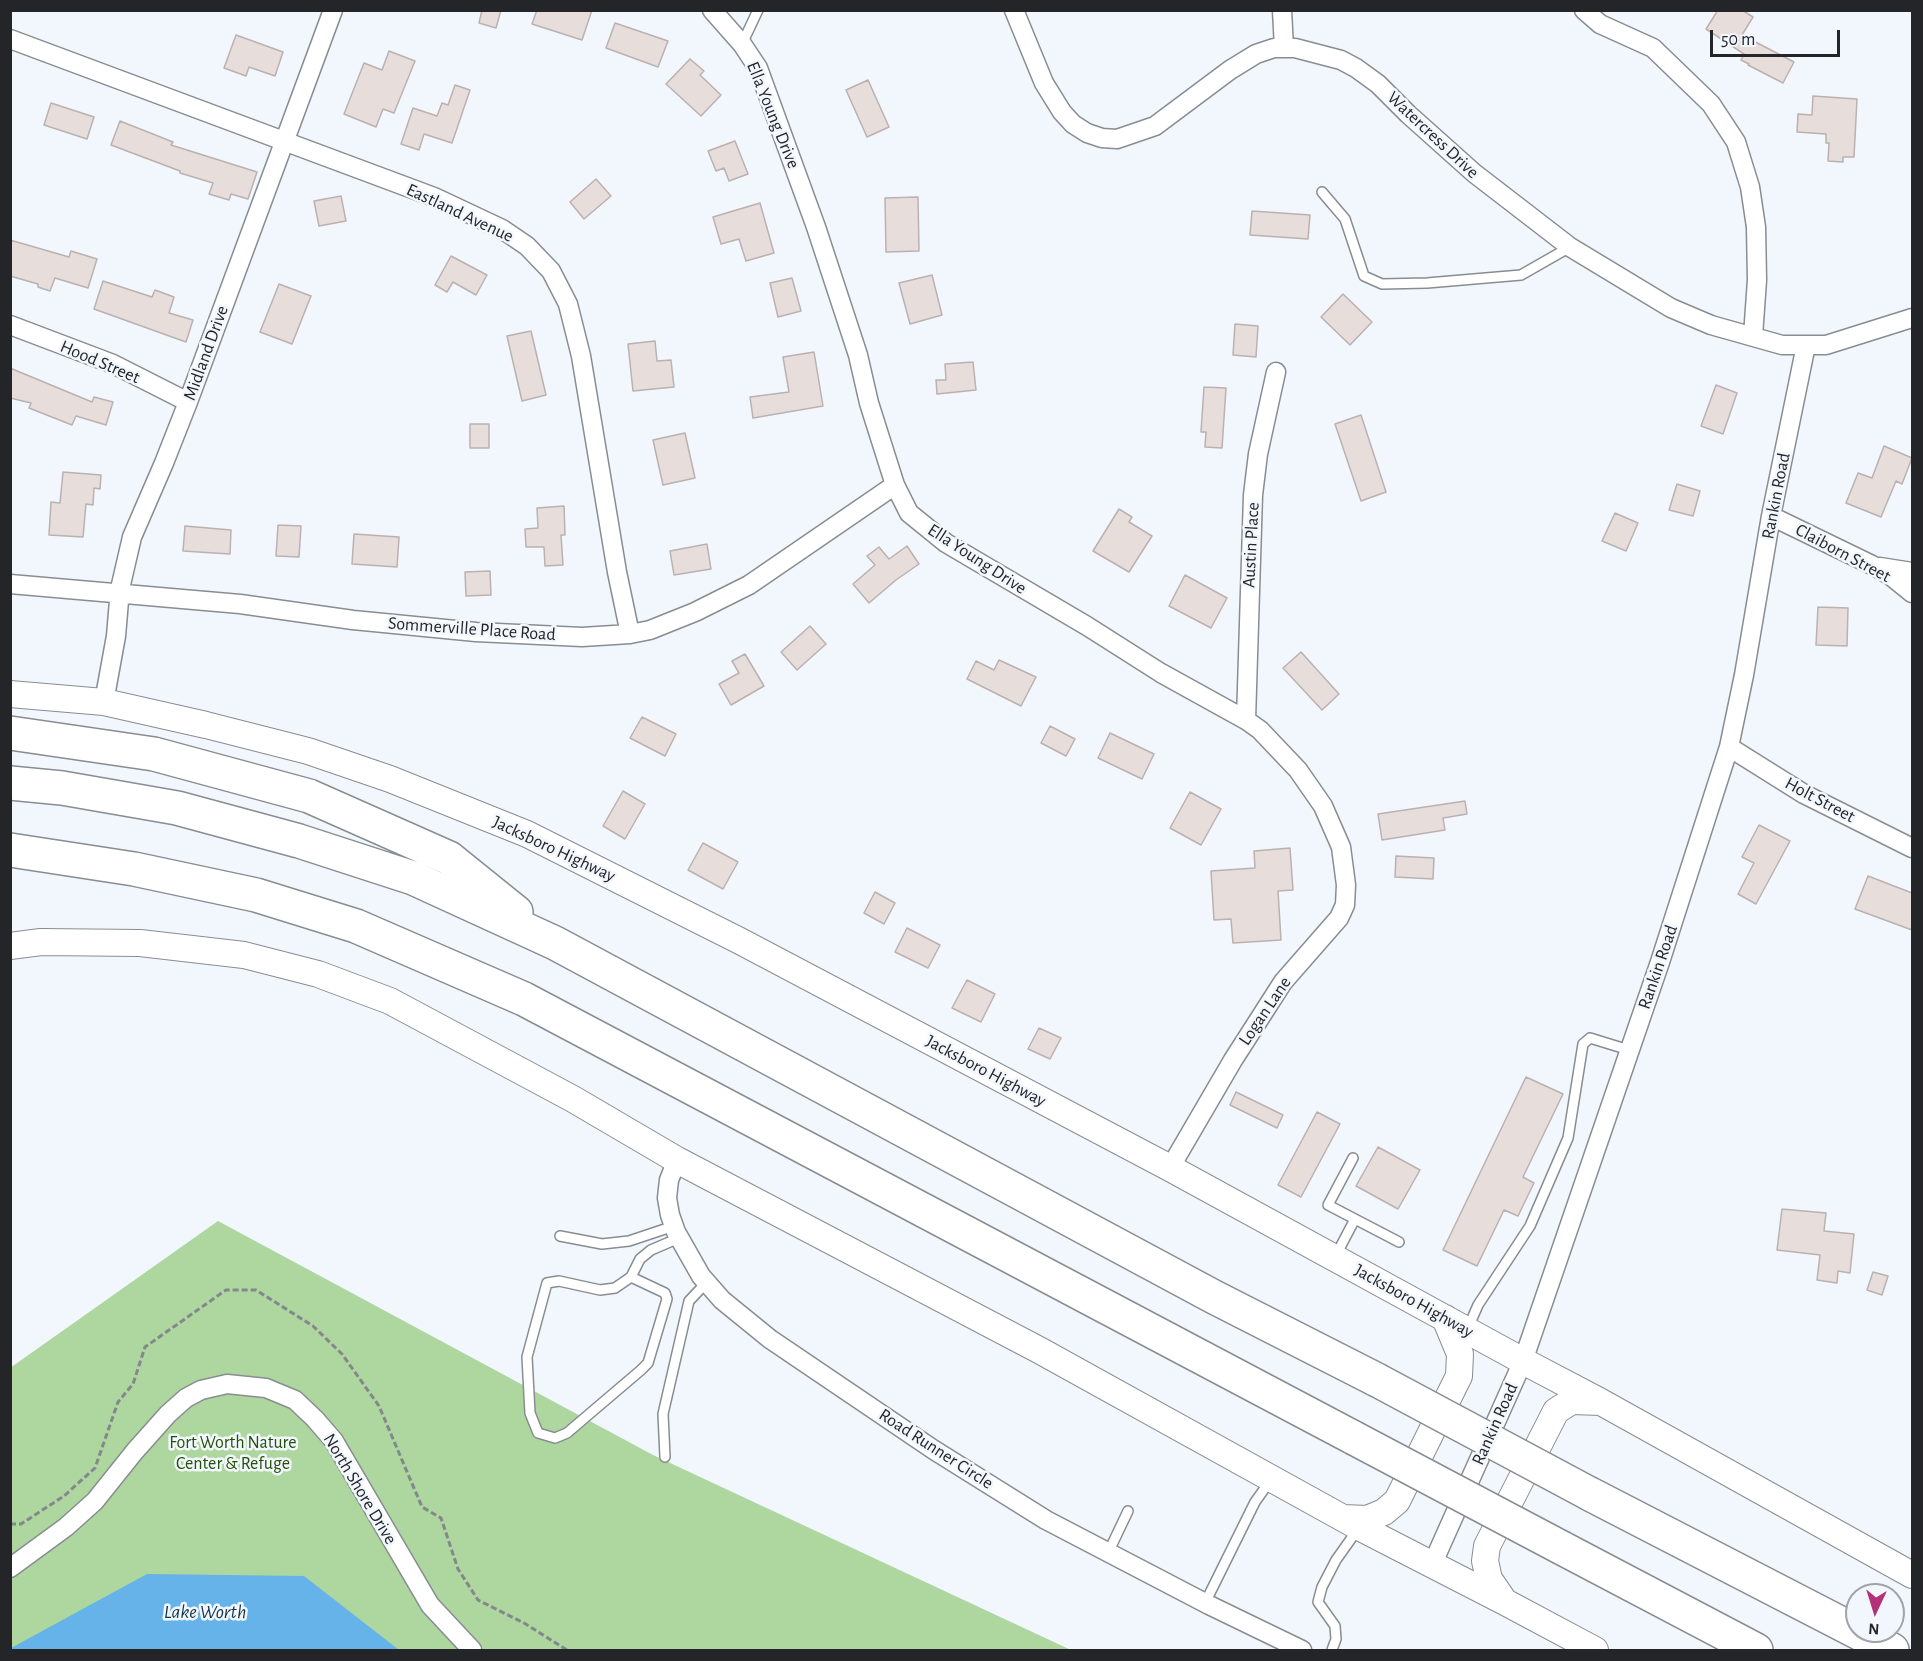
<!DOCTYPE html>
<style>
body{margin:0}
#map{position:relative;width:1923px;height:1661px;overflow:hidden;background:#f2f7fd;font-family:"Alegreya Sans",sans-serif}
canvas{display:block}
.frame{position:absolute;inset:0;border:12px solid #242528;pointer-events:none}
.north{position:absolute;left:1845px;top:1583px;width:60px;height:60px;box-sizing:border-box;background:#f2f7fd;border:2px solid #a0a3a8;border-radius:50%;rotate:184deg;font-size:16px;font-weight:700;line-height:24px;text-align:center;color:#242528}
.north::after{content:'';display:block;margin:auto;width:21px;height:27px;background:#b43078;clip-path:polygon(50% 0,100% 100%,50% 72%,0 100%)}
.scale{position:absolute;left:1710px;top:30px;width:130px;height:27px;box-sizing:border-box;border:3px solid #242528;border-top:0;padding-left:8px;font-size:18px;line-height:21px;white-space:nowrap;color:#242528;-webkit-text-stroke:4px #f2f7fd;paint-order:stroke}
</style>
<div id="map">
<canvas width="1923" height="1661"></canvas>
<div class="frame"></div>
<div class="north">N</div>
<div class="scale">50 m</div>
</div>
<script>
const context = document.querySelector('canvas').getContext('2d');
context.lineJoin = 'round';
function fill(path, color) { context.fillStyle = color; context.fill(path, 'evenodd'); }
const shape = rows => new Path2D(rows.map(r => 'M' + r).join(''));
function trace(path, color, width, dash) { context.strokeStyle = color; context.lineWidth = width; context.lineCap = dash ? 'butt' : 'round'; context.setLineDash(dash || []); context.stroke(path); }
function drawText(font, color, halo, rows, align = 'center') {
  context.font = font + ' "Alegreya Sans",sans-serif'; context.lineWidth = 5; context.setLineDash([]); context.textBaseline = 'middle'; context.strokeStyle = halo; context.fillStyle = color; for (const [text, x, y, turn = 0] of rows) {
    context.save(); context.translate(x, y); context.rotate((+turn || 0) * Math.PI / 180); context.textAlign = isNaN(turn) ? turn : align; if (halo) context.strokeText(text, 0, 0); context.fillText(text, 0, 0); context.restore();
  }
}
const green = shape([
 [218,1221,653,1455,1071,1650,11,1650,10,1368]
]);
const water = shape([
 [147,1574,304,1576,399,1650,11,1650,11,1648]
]);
const building = shape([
 [482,10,501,10,496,28,479,23,482,10],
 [537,10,592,10,582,40,532,24,537,10],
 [1718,10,1742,10,1753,17,1742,35,1794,62,1783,83,1748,65,1749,64,1741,60,1744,54,1706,29,1718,10],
 [615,23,668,41,658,67,606,48,615,23],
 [236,35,283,52,275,76,249,67,246,76,224,68,236,35],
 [389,51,415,61,394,113,383,109,376,127,344,114,364,63,382,70,389,51],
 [690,59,704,71,700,75,721,95,701,116,666,84,690,59],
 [868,80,889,127,867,137,846,90,868,80],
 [455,85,470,90,452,143,424,134,419,150,401,144,413,108,437,116,442,103,448,105,455,85],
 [1813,96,1857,99,1854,157,1843,157,1843,162,1828,161,1829,143,1826,143,1826,134,1797,132,1798,114,1812,115,1813,96],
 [51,103,94,117,87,139,44,125,51,103],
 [120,121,173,142,171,145,257,172,248,199,231,194,229,200,209,194,213,183,180,173,180,171,111,145,120,121],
 [735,141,748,174,729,181,724,168,716,171,708,151,735,141],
 [596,179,611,196,584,219,570,202,596,179],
 [341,196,346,221,319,226,314,201,341,196],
 [918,197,919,251,886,252,885,198,918,197],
 [760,203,774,253,746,261,739,239,721,244,713,217,760,203],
 [1252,211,1310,215,1308,239,1250,235,1252,211],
 [10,240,69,257,71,251,97,259,88,288,55,278,50,291,38,287,38,284,10,276,10,240],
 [451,256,487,275,476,295,453,282,447,292,435,285,451,256],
 [932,275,942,315,910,324,899,283,932,275],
 [792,278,801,311,778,317,770,283,792,278],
 [103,281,152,297,155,290,174,297,169,313,193,320,186,342,94,309,103,281],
 [279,284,311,296,292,344,260,332,279,284],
 [1343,294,1372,322,1350,345,1321,317,1343,294],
 [1235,324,1258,326,1256,357,1233,355,1235,324],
 [531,331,546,395,522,401,507,336,531,331],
 [655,341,657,361,671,360,674,387,633,391,628,344,655,341],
 [814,352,823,406,753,418,750,397,789,392,783,357,814,352],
 [973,362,976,390,937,394,936,380,946,380,945,364,973,362],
 [10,368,92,402,94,397,113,402,106,425,76,416,72,425,29,408,31,403,10,398,10,368],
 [1716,385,1737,393,1723,434,1701,426,1716,385],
 [1204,387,1226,388,1222,448,1205,447,1206,432,1201,432,1204,387],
 [1361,415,1386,492,1361,501,1335,424,1361,415],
 [470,424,489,424,489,448,470,448,470,424],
 [685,433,695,478,663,485,653,440,685,433],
 [1884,446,1912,458,1902,484,1896,481,1881,517,1846,503,1858,473,1872,478,1884,446],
 [63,472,101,475,100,489,94,488,93,505,86,504,83,537,49,535,51,502,60,503,63,472],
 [1677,484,1700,491,1693,516,1669,510,1677,484],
 [564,506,565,535,561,535,563,565,545,566,544,547,526,547,525,529,538,528,537,508,564,506],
 [1119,509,1132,517,1129,522,1152,536,1129,572,1093,551,1119,509],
 [1615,513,1638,523,1626,551,1602,541,1615,513],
 [278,525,301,526,299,557,276,556,278,525],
 [185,526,231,530,230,554,183,551,185,526],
 [354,534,399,537,397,567,352,564,354,534],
 [707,544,711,569,674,575,670,551,707,544],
 [907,546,919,564,896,580,869,603,853,584,875,565,867,556,879,547,889,559,907,546],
 [490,571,491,595,466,596,465,572,490,571],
 [1185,575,1227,598,1211,628,1169,606,1185,575],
 [1818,607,1848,608,1847,646,1816,645,1818,607],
 [810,626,826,644,797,670,781,652,810,626],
 [1301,652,1339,694,1322,710,1283,668,1301,652],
 [745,654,764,686,731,705,719,684,739,673,732,661,745,654],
 [999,660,1036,677,1021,706,967,679,976,661,994,670,999,660],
 [642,717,676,734,665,756,630,738,642,717],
 [1050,726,1075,739,1066,756,1041,743,1050,726],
 [1110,733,1154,754,1142,779,1098,758,1110,733],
 [623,791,645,804,625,839,603,826,623,791],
 [1190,792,1221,809,1201,845,1170,828,1190,792],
 [1465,801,1467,814,1443,818,1445,830,1382,840,1378,814,1465,801],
 [1759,825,1790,841,1756,904,1738,894,1754,863,1742,857,1759,825],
 [703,843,738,862,723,889,688,870,703,843],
 [1290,848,1293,890,1278,891,1281,940,1233,943,1231,919,1214,920,1211,871,1255,868,1254,851,1290,848],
 [1396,856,1434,858,1433,879,1395,877,1396,856],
 [1868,876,1912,893,1912,930,1855,909,1868,876],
 [875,892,895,903,884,924,864,913,875,892],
 [907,928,940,945,928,968,895,952,907,928],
 [967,980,995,994,981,1022,952,1008,967,980],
 [1039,1028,1061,1038,1050,1059,1028,1049,1039,1028],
 [1526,1077,1563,1094,1523,1177,1534,1183,1518,1216,1504,1210,1477,1266,1443,1250,1526,1077],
 [1236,1092,1283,1115,1277,1128,1230,1105,1236,1092],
 [1317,1112,1340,1124,1301,1197,1278,1185,1317,1112],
 [1378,1147,1420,1170,1398,1209,1356,1186,1378,1147],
 [1782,1209,1826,1213,1824,1231,1854,1234,1850,1273,1838,1271,1837,1283,1817,1280,1820,1255,1777,1250,1782,1209],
 [1873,1272,1888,1276,1882,1295,1867,1290,1873,1272]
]);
const path = shape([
 [10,1524,21,1524,64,1496,95,1468,118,1402,133,1384,145,1347,226,1290,256,1290,313,1326,342,1354,379,1406,422,1507,441,1518,458,1569,478,1600,524,1623,567,1650]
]);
const service = shape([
 [742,44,758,10],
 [1322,192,1345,219,1364,276,1382,284,1427,283,1521,275,1570,247],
 [1353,1158,1328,1205,1399,1242],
 [560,1236,602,1244,629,1241,674,1226],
 [1335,1257,1355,1219],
 [631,1277,615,1288,600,1290,559,1281,547,1283,527,1357,530,1413,538,1433,555,1438,567,1433,641,1370,648,1363,667,1299,665,1293,631,1277,640,1259,651,1250,679,1238],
 [1468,1328,1478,1305,1530,1226,1568,1138,1583,1044,1590,1038,1629,1050],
 [665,1457,663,1414,689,1301,707,1282],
 [1108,1553,1128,1511],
 [1205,1603,1255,1502,1270,1481],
 [1332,1650,1336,1639,1335,1626,1318,1602,1322,1587,1336,1560,1358,1529]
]);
const minor = shape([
 [712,10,742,44,758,68,816,227,858,355,869,403,895,485,909,513,946,543,1087,626,1161,673,1246,720,1260,730,1298,770,1323,806,1341,847,1346,885,1345,905,1339,918,1283,982,1233,1060,1170,1168],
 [1014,10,1044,83,1062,112,1073,124,1087,133,1102,138,1117,139,1155,126,1230,70,1256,54,1274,48,1295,48,1341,60,1356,68,1378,84,1408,114,1474,173,1570,247,1671,308,1711,325,1782,345,1826,345,1912,318],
 [1282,10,1284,48],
 [1584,10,1600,24,1653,48,1711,104,1736,142,1750,187,1756,227,1757,280,1753,336],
 [10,39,434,197,502,229,527,246,551,271,568,304,581,356,617,572,630,634],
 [10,325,113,364,188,402],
 [1771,516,1872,565,1891,576,1912,593],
 [1880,567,1912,572],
 [10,584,240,604,353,620,476,632,582,637,630,634,650,630,695,612,749,585,895,485],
 [104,702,116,636,120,589,132,537,164,463,188,402,333,10],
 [1246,720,1253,495,1258,454,1276,372],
 [1729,747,1804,794,1912,848],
 [677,1160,669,1180,667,1198,670,1215,676,1232,701,1276,722,1300,770,1339,934,1450,1046,1520,1209,1605,1302,1650],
 [1432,1565,1523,1361,1660,962,1729,747,1744,675,1771,516,1806,345],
 [10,1568,66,1527,95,1501,135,1451,168,1414,186,1398,201,1390,227,1384,266,1388,295,1400,315,1419,334,1441,430,1605,472,1650]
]);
const secondary = shape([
 [10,694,104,702,206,725,308,751,390,779,527,834,740,941,1170,1168,1523,1361,1601,1402,1912,1575],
 [10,946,41,942,140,943,244,955,318,974,390,1001,573,1099,677,1160,1039,1350,1359,1527,1505,1602,1595,1650],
 [1343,1518,1367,1519,1384,1512,1397,1501,1459,1376,1460,1354,1445,1318],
 [1504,1601,1489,1579,1485,1561,1487,1546,1556,1411,1572,1401,1601,1402]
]);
const motorway = shape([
 [10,733,154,754,309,796,449,858,516,912],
 [10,783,62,788,177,808,299,841,413,878,555,943,1214,1297,1377,1380],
 [10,850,134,869,256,895,356,926,524,999,1354,1438],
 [1590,1494,1892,1650],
 [1562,1548,1756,1650]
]);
const motorwayBridge = shape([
 [1377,1380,1590,1494],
 [1354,1438,1562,1548]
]);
const streetNames = [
 ["Ella Young Drive",773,115,68],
 ["Watercress Drive",1433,135,43],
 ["Eastland Avenue",460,213,25],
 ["Midland Drive",206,353,-70],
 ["Hood Street",100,362,23],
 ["Rankin Road",1776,496,-79],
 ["Austin Place",1251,545,-87],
 ["Claiborn Street",1843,553,28],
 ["Ella Young Drive",977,559,33],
 ["Sommerville Place Road",472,629,4],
 ["Holt Street",1820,800,28],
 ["Jacksboro Highway",554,849,25],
 ["Rankin Road",1658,967,-71],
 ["Logan Lane",1265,1011,-56],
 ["Jacksboro Highway",986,1071,28],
 ["Jacksboro Highway",1414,1301,29],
 ["Rankin Road",1495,1424,-66],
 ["Road Runner Circle",936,1449,33],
 ["North Shore Drive",360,1489,59]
];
const parkNames = [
 ["Fort Worth Nature",233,1443],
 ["Center & Refuge",233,1464]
];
const waterNames = [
 ["Lake Worth",205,1612]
];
fill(green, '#aed69f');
fill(water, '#65b3e9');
fill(building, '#e7dedc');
trace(building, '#bab1b0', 1.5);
trace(service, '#888d92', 12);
trace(minor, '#888d92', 21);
trace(secondary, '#888d92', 28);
trace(motorway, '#888d92', 36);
trace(path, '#84878b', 3, [6, 3]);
trace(service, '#fff', 9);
trace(minor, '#fff', 18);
trace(secondary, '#fff', 26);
trace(motorway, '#fff', 33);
trace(motorwayBridge, '#888d92', 36, []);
trace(motorwayBridge, '#fff', 33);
drawText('18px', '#242528', '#f2f7fd', streetNames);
drawText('18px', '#245107', '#f2f7fd', parkNames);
drawText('italic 20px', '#15374e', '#f2f7fd', waterNames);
</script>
